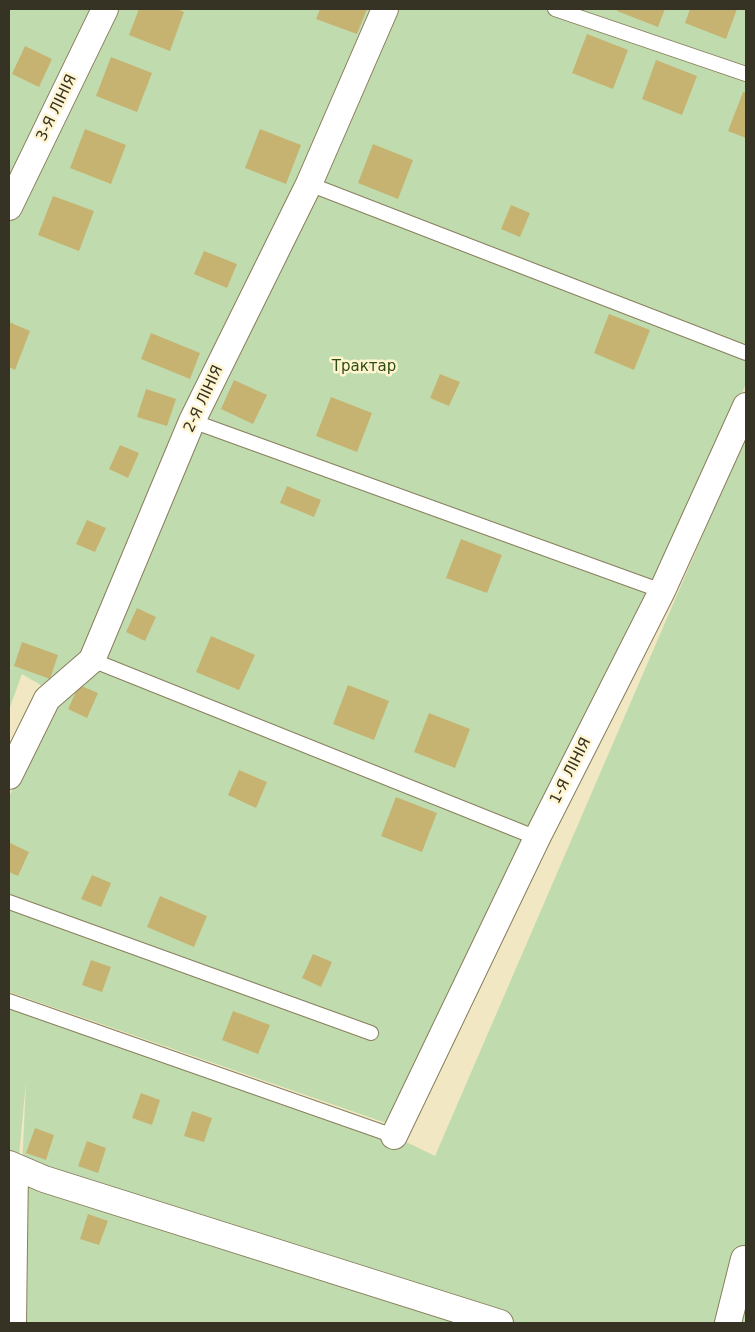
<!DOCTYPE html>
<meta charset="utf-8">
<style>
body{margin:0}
#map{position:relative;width:755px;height:1332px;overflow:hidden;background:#f1e7c3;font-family:"DejaVu Sans",sans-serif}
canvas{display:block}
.frame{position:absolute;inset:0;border:10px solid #363224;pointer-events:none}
</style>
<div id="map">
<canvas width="755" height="1332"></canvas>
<div class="frame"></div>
</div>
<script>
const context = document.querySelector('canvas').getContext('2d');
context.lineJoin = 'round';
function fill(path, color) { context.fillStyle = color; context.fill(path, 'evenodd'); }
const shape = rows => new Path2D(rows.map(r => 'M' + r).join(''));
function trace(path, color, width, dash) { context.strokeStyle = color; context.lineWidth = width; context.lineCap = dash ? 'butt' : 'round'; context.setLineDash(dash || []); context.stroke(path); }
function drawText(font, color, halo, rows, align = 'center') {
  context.font = font + ' "DejaVu Sans",sans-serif'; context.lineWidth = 5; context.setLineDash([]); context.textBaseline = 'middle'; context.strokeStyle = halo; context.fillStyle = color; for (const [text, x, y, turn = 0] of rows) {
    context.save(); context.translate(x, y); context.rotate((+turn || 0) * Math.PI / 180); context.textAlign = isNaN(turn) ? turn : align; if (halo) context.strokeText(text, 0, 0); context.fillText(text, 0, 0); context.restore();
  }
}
const green = shape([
 [9,9,746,9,746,384,654,587,389,1124,9,992,9,797,59,696,22,674,9,710,9,667,14,670,9,666],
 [746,435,746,1323,15,1323,26,1081,9,1263,9,1001,394,1136,435,1156]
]);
const building = shape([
 [139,9,177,9,184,12,170,51,129,35],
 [320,9,367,9,357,34,316,19],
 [618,9,665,9,658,27,617,11],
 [690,9,737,9,726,39,685,23],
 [587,34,628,50,613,89,572,73],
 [25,46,52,59,39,87,12,74],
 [111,57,152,73,137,112,96,96],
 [656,60,697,76,682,115,642,99],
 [743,92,746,93,746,138,728,131],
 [85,129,126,145,111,184,70,168],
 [260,129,301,145,286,184,245,168],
 [373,144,413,160,398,199,358,183],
 [53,196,94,211,79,251,38,235],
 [511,205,530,213,520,237,501,229],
 [204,251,237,264,227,288,194,274],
 [609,314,650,330,634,370,594,353],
 [9,322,30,331,15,370,9,367],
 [151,333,200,353,190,379,141,359],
 [440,374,460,382,449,406,430,398],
 [234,380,267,395,253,424,221,409],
 [146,389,176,399,167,426,137,417],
 [331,397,372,413,357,452,316,436],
 [120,445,139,453,128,478,109,469],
 [287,486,321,500,314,517,280,503],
 [87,520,106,528,95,552,76,544],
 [461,539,502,555,487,593,446,578],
 [137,608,156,617,145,641,126,632],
 [211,636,255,655,239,690,196,672],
 [22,642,58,655,50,679,14,666],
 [79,685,98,693,87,718,68,709],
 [348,685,389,701,374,740,333,724],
 [429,713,470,729,455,768,414,752],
 [239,770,267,782,256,808,228,795],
 [396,797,437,813,422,852,381,836],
 [10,843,29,852,18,876,9,872,9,846],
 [92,875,111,883,101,907,81,899],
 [160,896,207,916,194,947,147,927],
 [313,954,332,962,321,987,302,978],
 [91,960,111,967,102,992,82,985],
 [233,1011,270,1025,258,1054,222,1040],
 [141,1093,160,1100,152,1125,132,1118],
 [192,1111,212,1118,204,1142,184,1136],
 [35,1128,54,1135,46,1160,26,1153],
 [87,1141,106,1148,98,1173,78,1166],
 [88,1214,108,1221,99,1245,80,1239]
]);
const service = shape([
 [555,9,746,74],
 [309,184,746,353],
 [192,421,662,591],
 [92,660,537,838],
 [9,902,371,1033],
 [9,1001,394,1136]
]);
const minor = shape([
 [9,207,105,9],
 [9,776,47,699,92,660,192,421,309,184,385,9],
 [394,1136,537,838,662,591,746,406],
 [9,1164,44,1179,500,1323],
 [13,1323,15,1168],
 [728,1323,744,1259,746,1260]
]);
const streetNames = [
 ["3-Я ЛІНІЯ",57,108,-64],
 ["2-Я ЛІНІЯ",204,399,-65],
 ["1-Я ЛІНІЯ",571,771,-63]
];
const parkNames = [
 ["Трактар",364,367]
];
fill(green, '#c0dcae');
fill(building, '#c6b371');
trace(service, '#887e5d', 16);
trace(minor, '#887e5d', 28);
trace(service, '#fff', 14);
trace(minor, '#fff', 26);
drawText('15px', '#363224', '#fff4d0', streetNames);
drawText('15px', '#2e4d10', '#fff4d0', parkNames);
</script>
